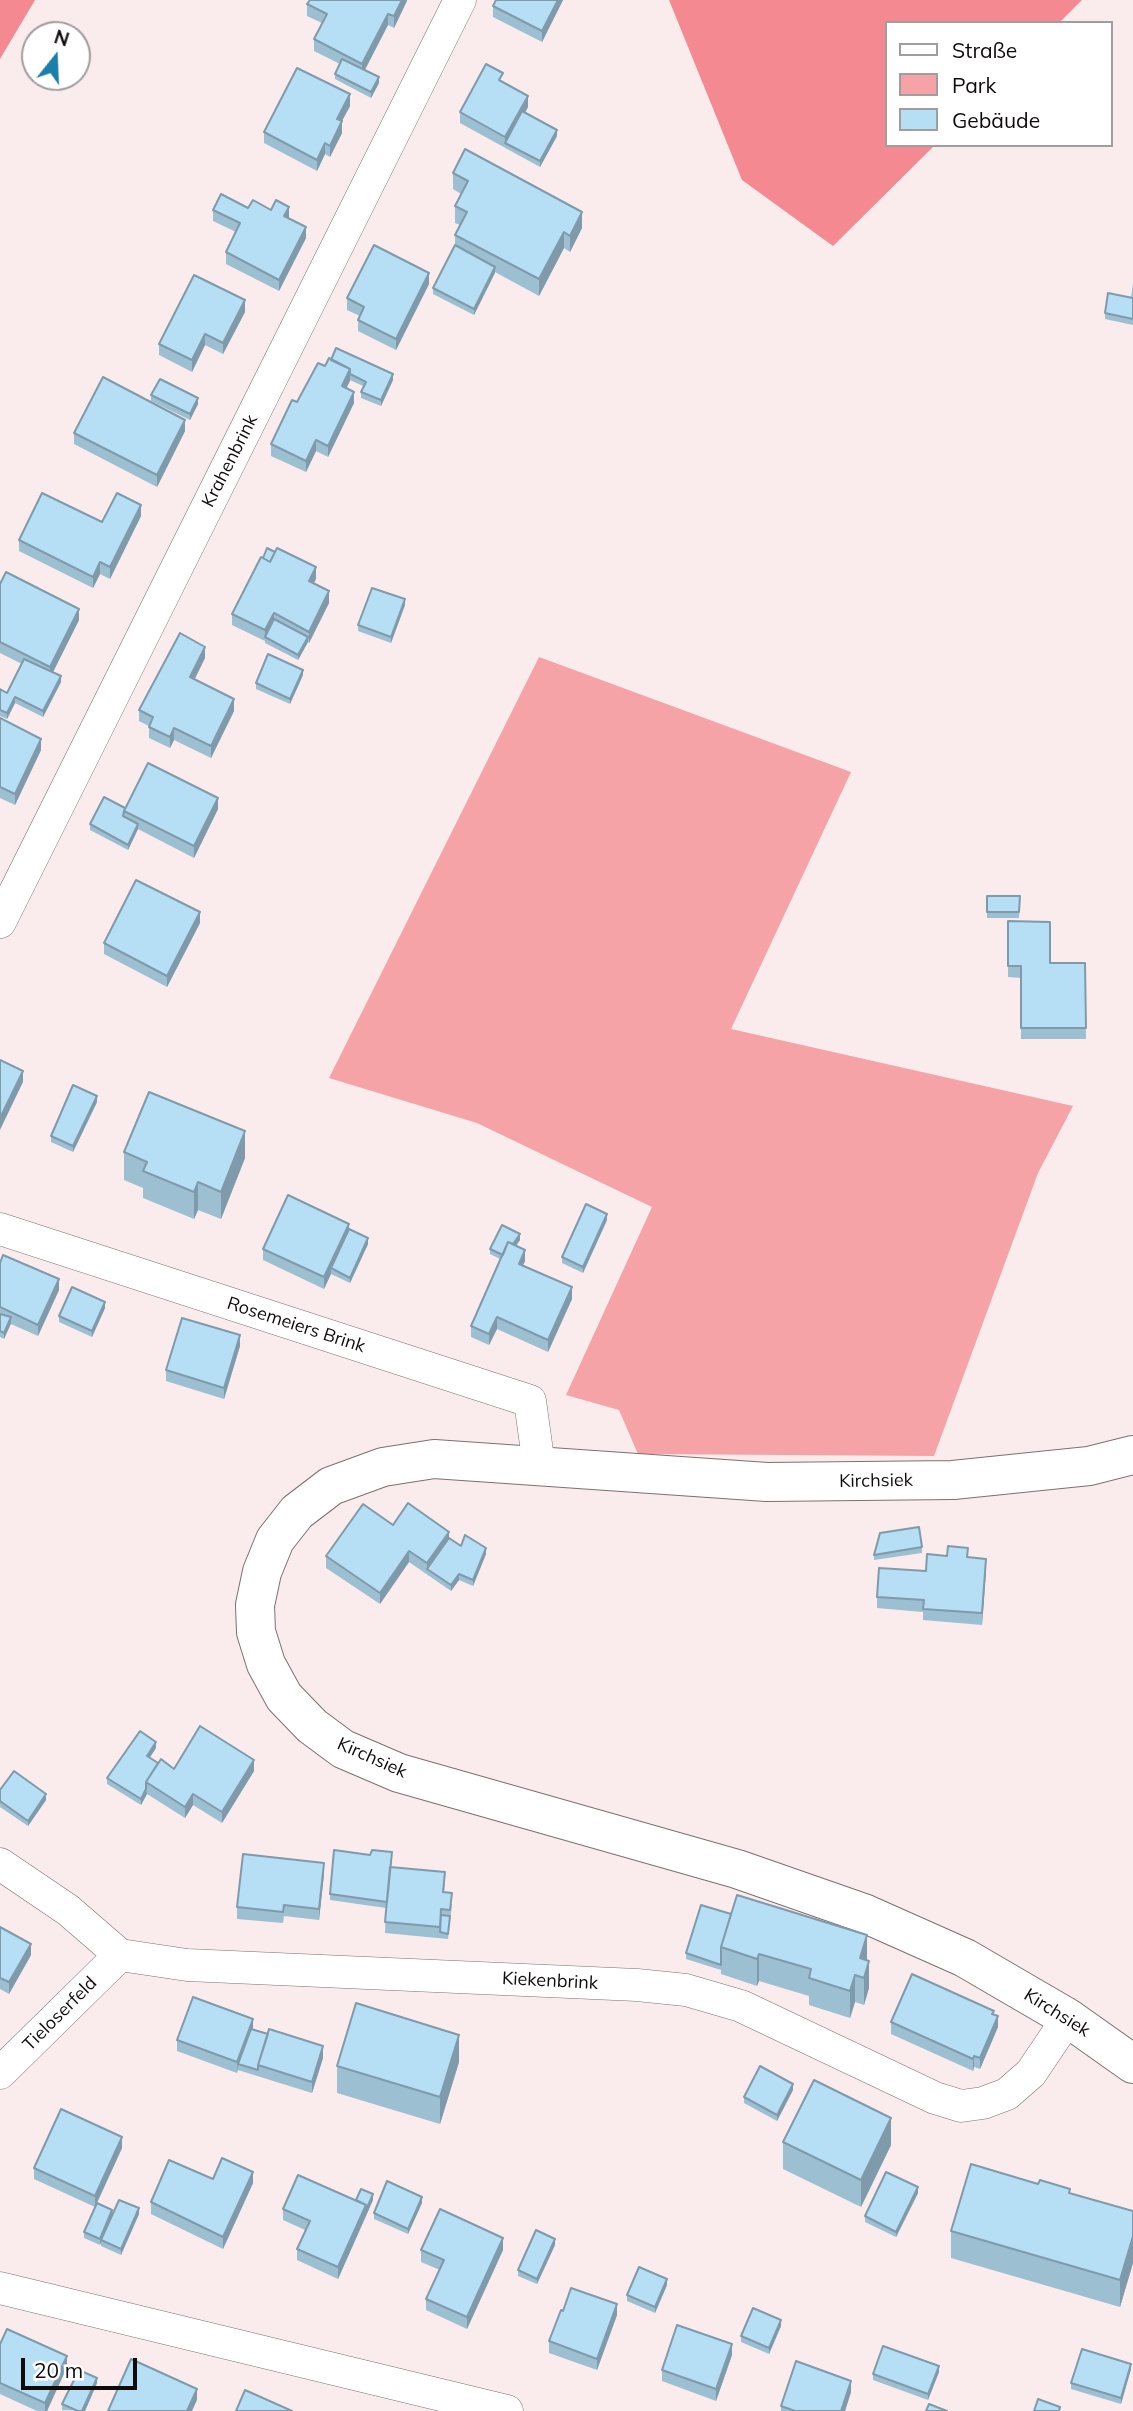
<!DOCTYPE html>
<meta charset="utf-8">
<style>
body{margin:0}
#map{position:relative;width:1133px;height:2411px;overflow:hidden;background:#faecec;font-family:Mulish,sans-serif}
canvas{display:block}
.legend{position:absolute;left:885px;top:21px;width:228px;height:126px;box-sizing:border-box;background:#fff;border:2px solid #9f9d9d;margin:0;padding:9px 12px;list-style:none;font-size:21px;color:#100b0b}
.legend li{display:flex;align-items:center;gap:14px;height:35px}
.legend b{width:35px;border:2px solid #9f9d9d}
.north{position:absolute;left:21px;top:21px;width:70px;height:70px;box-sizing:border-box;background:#fff;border:2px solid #9f9d9d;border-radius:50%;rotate:18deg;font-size:19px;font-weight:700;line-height:28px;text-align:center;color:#100b0b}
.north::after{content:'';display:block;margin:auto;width:24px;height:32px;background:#1b7faa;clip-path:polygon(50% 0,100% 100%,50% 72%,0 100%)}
.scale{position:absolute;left:21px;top:2358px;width:116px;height:32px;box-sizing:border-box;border:4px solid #100b0b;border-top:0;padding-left:9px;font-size:21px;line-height:24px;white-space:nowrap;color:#100b0b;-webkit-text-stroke:5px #fff;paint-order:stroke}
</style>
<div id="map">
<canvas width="1133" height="2411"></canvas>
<ul class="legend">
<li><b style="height:9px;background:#fff"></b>Straße</li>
<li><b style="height:19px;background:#f6a3a7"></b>Park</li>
<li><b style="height:19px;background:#b6def4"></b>Gebäude</li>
</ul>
<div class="north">N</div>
<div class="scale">20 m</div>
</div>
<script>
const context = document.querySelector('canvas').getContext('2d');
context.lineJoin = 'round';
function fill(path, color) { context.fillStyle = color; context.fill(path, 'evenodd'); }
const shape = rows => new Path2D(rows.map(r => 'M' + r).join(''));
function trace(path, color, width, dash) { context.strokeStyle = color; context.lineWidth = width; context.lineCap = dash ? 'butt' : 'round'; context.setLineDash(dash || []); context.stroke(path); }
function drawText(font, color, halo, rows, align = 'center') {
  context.font = font + ' Mulish,sans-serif'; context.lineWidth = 6; context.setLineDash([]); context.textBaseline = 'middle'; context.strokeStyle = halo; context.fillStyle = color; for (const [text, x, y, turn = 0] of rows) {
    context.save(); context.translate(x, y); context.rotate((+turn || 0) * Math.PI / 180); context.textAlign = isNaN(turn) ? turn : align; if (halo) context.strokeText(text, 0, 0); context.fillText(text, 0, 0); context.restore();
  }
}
const green = shape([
 [539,657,851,772,731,1029,1073,1106,1038,1173,934,1456,638,1454,619,1410,566,1395,652,1207,477,1123,329,1078]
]);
const forest = shape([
 [0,0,35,0,0,59],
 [669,0,1082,0,1059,23,886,23,886,145,935,145,833,246,742,180]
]);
const minor = shape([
 [0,922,460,0],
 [0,1229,530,1401,539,1466],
 [0,1864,68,1910,120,1955,187,1965,637,1985,686,1990,741,2006,935,2098,961,2106,983,2103,1007,2094,1031,2073,1068,2018],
 [0,2073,120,1955],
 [0,2288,507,2411]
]);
const secondary = shape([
 [1133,1455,1089,1466,953,1480,767,1482,434,1459,383,1467,331,1486,297,1512,275,1540,262,1572,255,1605,256,1632,266,1664,284,1697,312,1726,343,1749,399,1773,737,1869,866,1914,965,1958,1068,2018,1133,2064]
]);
const wall = shape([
 [407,0,394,28,388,25,365,70,379,83,371,98,335,79,335,74,340,64,314,51,314,39,322,23,307,16,307,4],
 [496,0,563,0,542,42,493,17,493,6],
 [503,82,528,107,525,112,557,136,540,167,460,123,460,112],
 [350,106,342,121,342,133,330,157,325,154,317,171,264,143,264,132],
 [453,173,582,228,570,252,564,248,539,296,495,272,474,315,433,294,433,288,455,245,455,235,460,225,455,223,455,206,461,194,453,189],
 [248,208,289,218,306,238,279,291,226,264,226,252,236,232,213,221,213,210],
 [1133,283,1133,325,1105,319,1105,313,1131,298],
 [429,284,396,350,358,331,358,320,360,316,347,310,347,298],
 [245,312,223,354,205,345,192,372,159,355,159,344],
 [325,366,393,380,381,406,361,398,361,392,363,386,350,380,346,388,354,403,328,457,316,451,306,472,271,456,271,444,297,402],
 [151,395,198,404,190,420,151,401],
 [185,431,157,487,74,444,74,433],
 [141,516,110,579,100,574,93,588,19,551,19,540,102,522],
 [316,579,314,583,329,603,309,643,308,642,298,660,265,643,265,641,232,625,232,614],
 [0,584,79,620,53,672,61,682,43,717,15,703,7,719,0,716,0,689,7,693,22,664,0,653],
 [405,605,391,643,358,631,358,625],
 [205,658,195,679,234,711,211,758,174,740,170,748,149,738,149,726,139,721,139,710],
 [303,675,290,704,256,689,256,683],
 [0,718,41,750,15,805,0,798],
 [125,808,218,809,194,858,138,829,128,850,90,830,90,824],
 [987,896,1020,896,1019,918,987,918],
 [1008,921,1050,963,1085,963,1086,1039,1021,1039,1021,978,1008,977],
 [200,923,167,987,104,954,104,943],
 [97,1102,73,1152,51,1142,51,1136],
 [124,1152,245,1158,221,1219,198,1210,194,1219,143,1198,143,1188,124,1180],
 [607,1220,583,1273,562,1263,562,1257],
 [349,1229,368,1244,350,1283,331,1274,324,1289,263,1260,263,1249],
 [520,1240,516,1246,525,1261,523,1265,572,1299,548,1352,497,1329,489,1345,471,1337,471,1326,500,1259,490,1254,490,1249],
 [0,1263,59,1290,38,1336,11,1324,4,1339,0,1337],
 [105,1308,92,1337,59,1322,59,1316],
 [240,1346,224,1399,166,1381,166,1370],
 [393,1525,449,1538,461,1546,486,1554,473,1586,459,1580,451,1591,409,1562,380,1604,326,1568,326,1556],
 [922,1547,922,1553,874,1560,874,1555],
 [968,1557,986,1570,982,1625,923,1620,923,1612,877,1608,877,1597,926,1571],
 [156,1748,149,1758,158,1763,174,1769,254,1771,222,1823,193,1805,185,1818,147,1794,141,1805,107,1784,107,1778],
 [0,1790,46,1800,28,1826,0,1807],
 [392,1857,391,1867,445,1883,444,1893,452,1905,448,1939,385,1933,386,1908,330,1900,330,1894],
 [324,1874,319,1920,284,1916,283,1923,237,1919,237,1907],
 [701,1905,867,1960,869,1988,864,2005,855,2002,850,2018,809,2005,809,1996,759,1981,757,1986,721,1974,721,1970,686,1959,686,1953],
 [0,1927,31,1955,9,1994,0,1989],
 [994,2015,998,2027,980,2069,974,2067,973,2071,891,2034,891,2022],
 [253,2029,268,2034,323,2058,312,2093,238,2070,237,2073,177,2051,177,2040],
 [459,2062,440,2124,337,2093,337,2066],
 [793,2090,777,2121,744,2103,744,2097],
 [783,2142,891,2145,861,2207,783,2169],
 [122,2148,97,2203,112,2215,139,2214,121,2255,101,2246,101,2242,100,2245,84,2238,84,2232,95,2207,34,2179,34,2168],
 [213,2179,253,2183,223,2249,151,2214,151,2202],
 [918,2193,896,2237,865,2222,865,2216],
 [1070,2193,1133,2211,1133,2263,1120,2307,951,2258,951,2231],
 [356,2200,373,2200,338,2279,297,2260,297,2249,305,2230,283,2220,283,2209],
 [422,2203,408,2234,374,2219,374,2213],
 [555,2245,537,2284,518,2276,518,2270],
 [421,2250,503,2250,467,2329,426,2310,426,2299,440,2270,421,2262],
 [667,2285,655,2313,627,2301,627,2295],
 [617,2315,597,2370,549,2353,549,2341],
 [781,2326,769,2354,741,2342,741,2336],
 [0,2344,67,2367,47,2411,37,2411,0,2394],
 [732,2355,716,2401,662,2381,662,2370],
 [1131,2369,1121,2404,1071,2389,1071,2383],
 [939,2372,928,2400,873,2380,873,2374],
 [97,2383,85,2411,62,2410,62,2404],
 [851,2392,845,2411,781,2411,781,2406]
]);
const shadedWall = shape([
 [402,0,407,0,407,1,394,28,394,16],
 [558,0,563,0,542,42,542,31],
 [388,14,388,25,362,75,362,64],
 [379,77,379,83,371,98,371,92],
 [350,94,350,106,337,130,337,119],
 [528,96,528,107,508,144,505,143,505,137],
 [342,121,342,133,330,157,330,146],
 [557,130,557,136,540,167,540,161],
 [325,143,325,154,317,171,317,160],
 [289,207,289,219,284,216],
 [582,212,582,228,570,252,570,236],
 [306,227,306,238,279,291,279,280],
 [564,232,564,248,539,296,539,279],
 [495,267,495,273,474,315,474,309],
 [429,273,429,284,396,350,396,339],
 [245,300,245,312,223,354,223,343],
 [205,334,205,345,192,372,192,360],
 [350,369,350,381,342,397,342,386],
 [393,374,393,380,381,406,381,400],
 [354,392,354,403,328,457,328,446],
 [198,398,198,404,190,420,190,414],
 [185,420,185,431,157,487,157,475],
 [316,440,316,451,306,472,306,461],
 [141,505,141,516,110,579,110,567],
 [100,562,100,574,93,588,93,577],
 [316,567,316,579,309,592,309,581],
 [329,591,329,603,309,643,309,632],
 [405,599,405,605,391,643,391,637],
 [79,609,79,620,50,678,50,667],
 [274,613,274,625,265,637,265,630],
 [308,637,308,642,298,660,298,655],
 [205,647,205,658,190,688,190,677],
 [303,670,303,675,290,704,290,699],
 [61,676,61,682,43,717,43,711],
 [15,697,15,703,7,719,7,713],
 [234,699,234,711,211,758,211,746],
 [174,728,174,740,170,748,170,737],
 [41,739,41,750,15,805,15,794],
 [218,798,218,809,194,858,194,846],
 [138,824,138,829,128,850,128,845],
 [200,912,200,923,167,987,167,976],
 [23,1071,23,1082,0,1130,0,1118],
 [97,1096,97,1102,73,1152,73,1146],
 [245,1131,245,1158,221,1219,221,1192],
 [198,1182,198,1210,194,1219,194,1192],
 [607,1214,607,1220,583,1273,583,1267],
 [349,1224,349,1235,331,1268,331,1274,324,1289,324,1277],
 [520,1234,520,1240,505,1261,505,1256],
 [368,1238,368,1244,350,1283,350,1278],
 [525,1250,525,1261,519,1275,519,1264],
 [59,1279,59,1290,38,1336,38,1325],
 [572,1287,572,1299,548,1352,548,1340],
 [105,1302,105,1308,92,1337,92,1331],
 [11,1317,11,1323,4,1339,4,1333],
 [497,1317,497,1329,489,1345,489,1334],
 [240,1335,240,1346,224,1399,224,1388],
 [449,1532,449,1543,427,1569,427,1563],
 [486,1548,486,1554,473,1586,473,1580],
 [409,1551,409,1562,380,1604,380,1593],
 [986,1559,986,1570,982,1625,982,1613],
 [459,1574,459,1580,451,1591,451,1585],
 [156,1742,156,1748,147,1762,147,1756],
 [254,1760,254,1771,222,1823,222,1812],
 [146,1789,147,1794,141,1805,141,1799],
 [46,1794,46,1800,28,1826,28,1821],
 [193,1794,193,1805,185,1818,185,1807],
 [324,1863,324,1874,319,1920,319,1909],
 [867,1935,867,1962,860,1958],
 [31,1944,31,1955,9,1994,9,1982],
 [759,1954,759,1981,757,1986,757,1959],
 [869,1961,869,1988,864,2005,864,1978],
 [855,1975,855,2002,850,2018,850,1991],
 [998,2016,998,2027,980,2069,980,2058],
 [253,2019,253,2031,238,2064,237,2073,237,2062],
 [459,2035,459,2062,440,2124,440,2097],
 [323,2046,323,2058,312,2093,312,2082],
 [974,2056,974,2067,973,2071,973,2059],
 [793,2084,793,2090,777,2121,777,2115],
 [891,2118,891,2145,861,2207,861,2180],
 [122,2137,122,2148,95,2207,95,2196],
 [253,2172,253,2183,223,2249,223,2237],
 [918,2187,918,2193,896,2237,896,2232],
 [373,2194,373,2200,338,2279,338,2267,366,2205],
 [422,2197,422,2203,408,2234,408,2229],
 [139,2208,139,2214,121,2255,121,2249],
 [112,2210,112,2216,100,2245,100,2239],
 [1133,2236,1133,2263,1120,2307,1120,2280],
 [503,2238,503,2250,467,2329,467,2317],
 [555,2239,555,2245,537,2284,537,2279],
 [667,2279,667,2285,655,2313,655,2307],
 [617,2304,617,2315,597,2370,597,2359],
 [781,2320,781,2326,769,2354,769,2348],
 [732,2344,732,2355,716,2401,716,2389],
 [67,2356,67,2367,47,2411,45,2411,45,2403],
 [1131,2364,1131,2369,1121,2404,1121,2398],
 [939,2366,939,2372,928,2400,928,2394],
 [97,2378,97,2383,85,2411,82,2411],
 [851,2381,851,2392,845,2411,841,2411],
 [197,2389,197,2400,192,2411,187,2411]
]);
const building = shape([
 [310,0,402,0,394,16,388,14,362,64,314,39,327,14,307,4,310,0],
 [496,0,558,0,542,31,493,6,496,0],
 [342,59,379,77,371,92,335,74,342,59],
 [486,64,503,73,499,80,528,96,505,137,460,112,486,64],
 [297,68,350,94,337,119,342,121,330,146,325,143,317,160,264,132,297,68],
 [522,111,557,130,540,161,505,143,522,111],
 [465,149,582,212,570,236,564,232,539,279,455,235,467,212,455,206,468,181,453,173,465,149],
 [221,194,248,208,253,200,271,210,276,200,289,207,284,216,306,227,279,280,226,252,240,223,213,210,221,194],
 [374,245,429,273,396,339,358,320,364,307,347,298,374,245],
 [455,245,495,267,474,309,433,288,455,245],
 [194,275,245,300,223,343,205,334,192,360,159,344,194,275],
 [1108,293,1133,298,1133,319,1105,313,1108,293],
 [336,348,393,374,381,400,361,392,366,382,350,374,350,369,331,360,336,348],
 [329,358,350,369,342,386,354,392,328,446,316,440,306,461,271,444,292,400,297,402,318,363,325,366,329,358],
 [103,377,185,420,157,475,74,433,103,377],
 [160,379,198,398,190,414,151,395,160,379],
 [42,493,102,522,117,493,141,505,110,567,100,562,93,577,19,540,42,493],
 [267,548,275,552,270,562,263,558,267,548],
 [277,548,316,567,309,581,329,591,309,632,274,613,265,630,232,614,261,557,270,562,277,548],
 [6,572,79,609,50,667,0,642,0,584,6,572],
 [372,588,405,599,391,637,358,625,372,588],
 [274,619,308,637,298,655,265,637,274,619],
 [180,633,205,647,190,677,234,699,211,746,174,728,170,737,149,727,153,717,139,710,180,633],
 [268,654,303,670,290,699,256,683,268,654],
 [24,659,61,676,43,711,15,697,7,713,0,710,0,689,7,693,24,659],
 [0,718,41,739,15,794,0,787,0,718],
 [148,763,218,798,194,846,124,811,148,763],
 [104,797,125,808,124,811,123,816,138,824,128,845,90,824,104,797],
 [136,880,200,912,167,976,104,943,136,880],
 [987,896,1020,896,1019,912,987,912,987,896],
 [1008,921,1050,922,1050,963,1085,963,1086,1028,1021,1028,1021,966,1008,966,1008,921],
 [0,1060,23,1071,0,1118,0,1060],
 [73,1085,97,1096,73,1146,51,1136,73,1085],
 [149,1092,245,1131,221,1192,198,1182,194,1192,143,1171,147,1162,124,1152,149,1092],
 [288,1195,349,1224,324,1277,263,1249,288,1195],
 [586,1204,607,1214,583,1267,562,1257,586,1204],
 [502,1225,520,1234,513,1244,508,1242,503,1255,490,1249,502,1225],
 [349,1229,368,1238,350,1278,331,1268,349,1229],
 [508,1242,525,1250,519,1264,572,1287,548,1340,497,1317,489,1334,471,1326,508,1242],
 [3,1255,59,1279,38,1325,0,1307,0,1263,3,1255],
 [72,1287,105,1302,92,1331,59,1316,72,1287],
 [0,1314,11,1317,4,1333,0,1331,0,1314],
 [182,1318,240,1335,224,1388,166,1370,182,1318],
 [408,1503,449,1532,427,1563,409,1551,380,1593,326,1556,363,1504,393,1525,408,1503],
 [919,1527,922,1547,874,1555,880,1533,919,1527],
 [465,1535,486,1548,473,1580,459,1574,451,1585,427,1569,449,1538,461,1546,465,1535],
 [948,1546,968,1548,967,1557,986,1559,982,1613,923,1609,924,1600,877,1597,879,1568,926,1571,927,1554,947,1556,948,1546],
 [200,1726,254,1760,222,1812,193,1794,185,1807,146,1782,161,1759,174,1769,200,1726],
 [140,1731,156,1742,147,1756,158,1763,146,1782,146,1789,141,1799,107,1778,140,1731],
 [14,1771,46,1794,28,1821,0,1801,0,1790,14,1771],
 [334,1850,370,1855,372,1850,392,1852,387,1902,330,1894,334,1850],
 [243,1854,324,1863,319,1909,284,1905,283,1912,237,1907,243,1854],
 [390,1867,445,1872,443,1892,452,1893,450,1910,441,1909,440,1927,385,1922,390,1867],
 [737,1895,867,1935,860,1958,869,1961,864,1978,855,1975,850,1991,809,1978,811,1969,759,1954,757,1959,721,1947,737,1895],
 [701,1905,731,1914,721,1947,721,1965,686,1953,701,1905],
 [441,1915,450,1916,448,1934,440,1932,441,1915],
 [0,1927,31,1944,9,1982,0,1978,0,1927],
 [912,1974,994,2011,992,2014,998,2016,980,2058,974,2056,973,2059,891,2022,912,1974],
 [193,1997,253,2019,237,2062,177,2040,193,1997],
 [356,2003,459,2035,440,2097,337,2066,356,2003],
 [251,2029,268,2034,258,2065,258,2070,238,2064,251,2029],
 [269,2029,323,2046,312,2082,258,2065,269,2029],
 [760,2066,793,2084,777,2115,744,2097,760,2066],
 [814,2080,891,2118,861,2180,783,2142,814,2080],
 [61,2109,122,2137,95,2196,34,2168,61,2109],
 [222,2158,253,2172,223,2237,151,2202,169,2160,213,2179,222,2158],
 [971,2164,1038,2184,1040,2180,1070,2189,1069,2193,1133,2211,1133,2236,1120,2280,951,2231,971,2164],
 [886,2172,918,2187,896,2232,865,2216,886,2172],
 [298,2175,366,2205,338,2267,297,2249,310,2221,283,2209,298,2175],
 [387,2181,422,2197,408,2229,374,2213,387,2181],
 [361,2189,373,2194,366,2210,366,2205,356,2200,361,2189],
 [119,2200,139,2208,121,2249,101,2240,119,2200],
 [97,2203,112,2210,100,2239,84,2232,97,2203],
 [440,2209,503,2238,467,2317,426,2299,444,2260,421,2250,440,2209],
 [536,2230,555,2239,537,2279,518,2270,536,2230],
 [639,2267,667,2279,655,2307,627,2295,639,2267],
 [571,2288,617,2304,597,2359,549,2341,561,2310,563,2311,571,2288],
 [753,2308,781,2320,769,2348,741,2336,753,2308],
 [677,2325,732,2344,716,2389,662,2370,677,2325],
 [7,2329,67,2356,45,2403,0,2383,0,2344,7,2329],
 [883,2346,939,2366,928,2394,873,2374,883,2346],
 [1082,2349,1131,2364,1121,2398,1071,2383,1082,2349],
 [131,2359,197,2389,187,2411,108,2411,131,2359],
 [796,2361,851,2381,841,2411,795,2411,781,2406,796,2361],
 [79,2370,97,2378,82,2411,78,2411,62,2404,79,2370],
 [245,2390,292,2411,236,2411,245,2390],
 [1038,2399,1060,2407,1059,2411,1034,2411,1038,2399],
 [929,2404,947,2411,926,2411,929,2404]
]);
const streetNames = [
 ["Krahenbrink",230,461,-63],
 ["Rosemeiers Brink",296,1325,18],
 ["Kirchsiek",876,1481,-1],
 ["Kirchsiek",372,1758,24],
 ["Kiekenbrink",550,1981,3],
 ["Kirchsiek",1057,2013,32],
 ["Tieloserfeld",60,2014,-45]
];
fill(green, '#f6a3a7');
fill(forest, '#f48991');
trace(minor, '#7c7070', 33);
trace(secondary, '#7c7070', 40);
trace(minor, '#fff', 32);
trace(secondary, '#fff', 38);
fill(wall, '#9dbfd2');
fill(shadedWall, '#7f9bab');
fill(building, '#b6def4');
trace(building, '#7f9bab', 2);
drawText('18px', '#100b0b', '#fff', streetNames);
</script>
